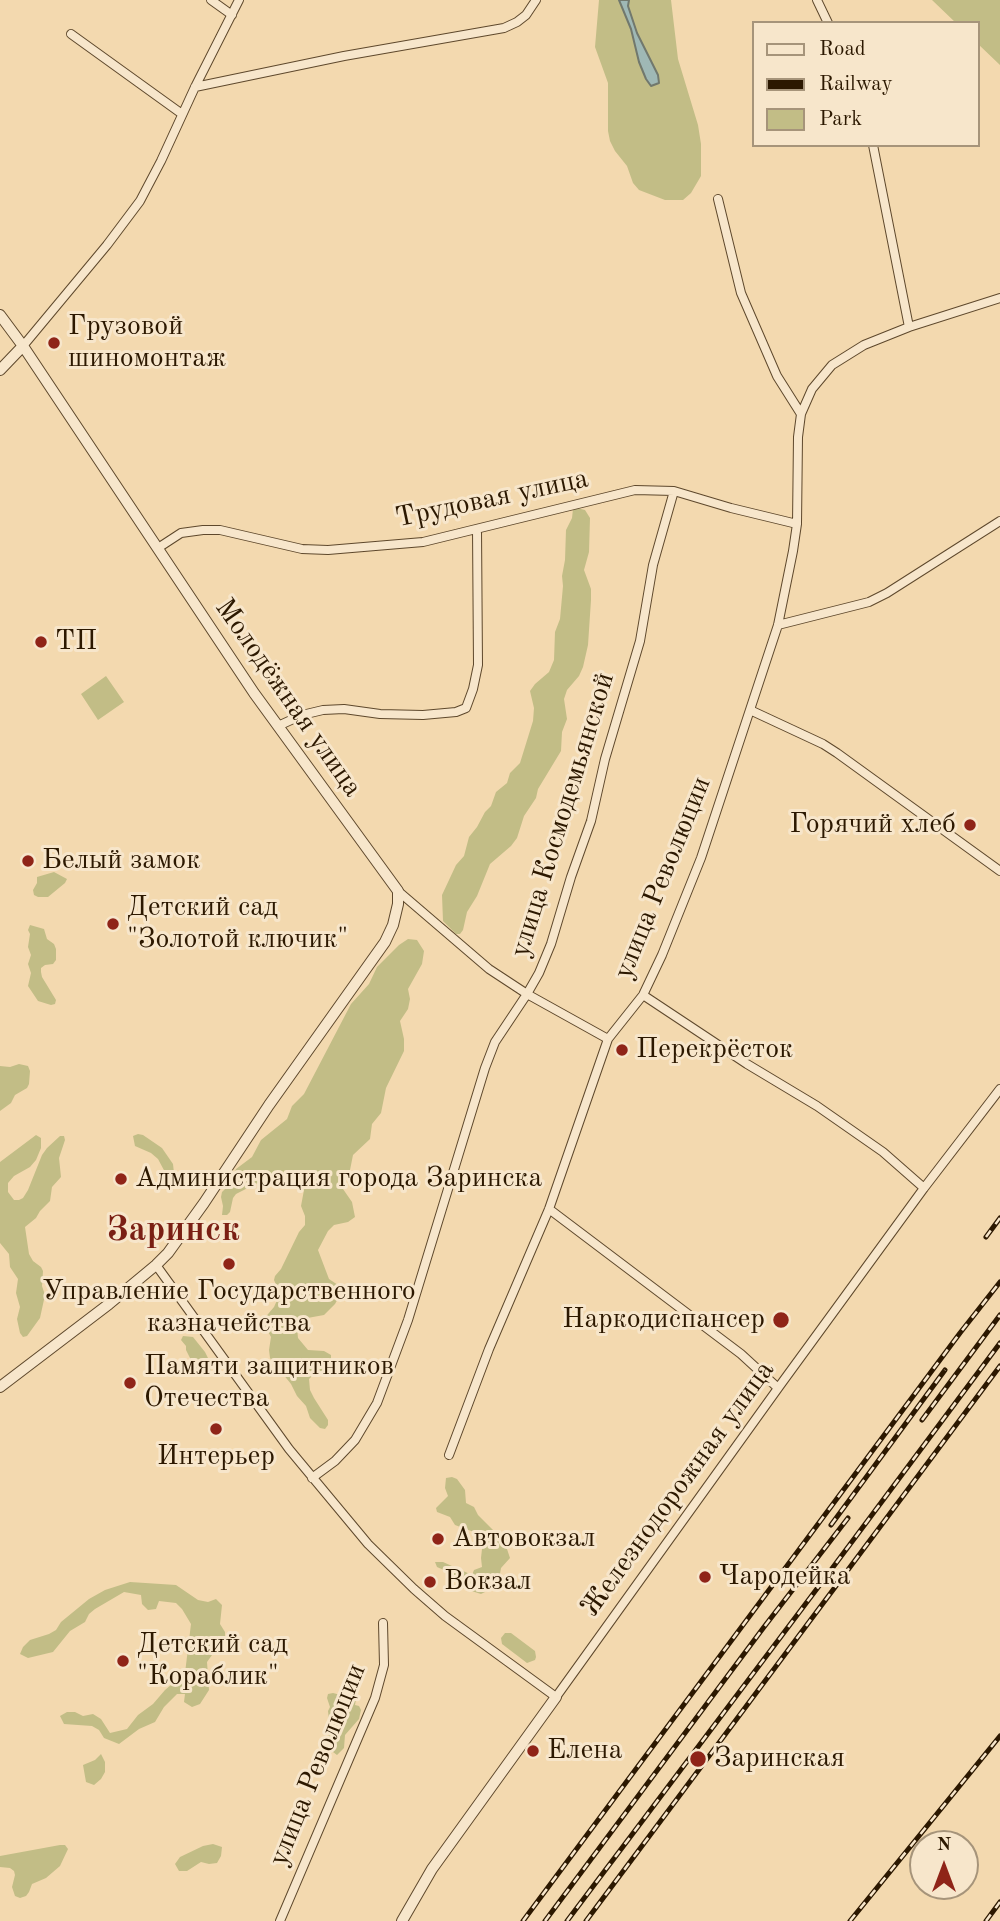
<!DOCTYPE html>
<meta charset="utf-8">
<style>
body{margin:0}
#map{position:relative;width:1000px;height:1921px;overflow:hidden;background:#f3d9af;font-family:"Old Standard TT",serif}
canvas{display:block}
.legend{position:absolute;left:752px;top:21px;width:228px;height:126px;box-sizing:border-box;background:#f7e6cb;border:2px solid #a6947a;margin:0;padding:9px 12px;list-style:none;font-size:21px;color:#2c1800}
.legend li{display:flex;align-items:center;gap:14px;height:35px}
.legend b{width:35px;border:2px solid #a6947a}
.north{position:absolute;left:909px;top:1830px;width:70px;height:70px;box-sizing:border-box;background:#f7e6cb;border:2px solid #a6947a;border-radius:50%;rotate:0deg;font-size:19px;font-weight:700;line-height:28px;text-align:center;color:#2c1800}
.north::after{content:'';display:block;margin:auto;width:24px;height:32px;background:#8f2418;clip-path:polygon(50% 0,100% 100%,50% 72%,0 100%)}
</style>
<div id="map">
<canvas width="1000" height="1921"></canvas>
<ul class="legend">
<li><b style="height:9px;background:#f7e6cb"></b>Road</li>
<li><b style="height:9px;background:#2c1800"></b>Railway</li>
<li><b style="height:19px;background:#c2bd86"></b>Park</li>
</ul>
<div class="north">N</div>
</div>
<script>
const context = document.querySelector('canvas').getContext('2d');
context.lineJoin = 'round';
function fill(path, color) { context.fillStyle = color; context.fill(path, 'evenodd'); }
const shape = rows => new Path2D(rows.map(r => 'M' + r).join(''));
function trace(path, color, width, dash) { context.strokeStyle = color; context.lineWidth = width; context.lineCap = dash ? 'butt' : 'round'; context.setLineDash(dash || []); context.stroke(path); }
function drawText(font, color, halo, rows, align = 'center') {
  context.font = font + ' "Old Standard TT",serif'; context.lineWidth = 6; context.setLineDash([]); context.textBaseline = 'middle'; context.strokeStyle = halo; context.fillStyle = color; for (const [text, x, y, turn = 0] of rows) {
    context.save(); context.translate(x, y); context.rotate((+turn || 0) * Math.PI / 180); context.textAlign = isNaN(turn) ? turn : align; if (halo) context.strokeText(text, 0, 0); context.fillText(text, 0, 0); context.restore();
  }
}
const green = shape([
 [599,0,619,0,631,29,639,62,646,79,651,85,658,75,637,33,628,6,629,0,671,0,678,59,698,125,701,144,701,176,691,193,683,200,665,200,639,190,633,183,627,166,615,151,610,141,608,131,608,83,595,47],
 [932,0,1000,0,1000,65,977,43,977,23,956,23],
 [577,508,585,510,590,518,589,552,584,570,591,589,591,600,588,645,583,667,579,676,567,690,564,699,567,719,562,732,561,751,538,789,536,798,524,816,517,838,511,846,490,864,477,896,467,912,463,930,460,934,456,934,443,921,442,895,456,865,464,856,469,837,477,827,485,812,491,806,496,792,507,783,510,773,520,763,533,721,534,708,530,691,535,684,549,672,554,660,555,632,560,619,563,586,562,576,565,560,566,530,572,518,573,509],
 [106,676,124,702,98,720,81,694],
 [54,872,67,879,65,883,48,897,38,897,34,895,33,890,37,883,37,877],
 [30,925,44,929,47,939,54,944,56,949,56,960,53,964,45,965,41,968,41,972,42,977,56,1000,55,1004,51,1005,38,1001,28,986,31,973,28,964,31,955,28,947,30,934,28,930],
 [408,939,417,940,424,951,422,964,408,989,410,999,408,1009,400,1021,404,1039,404,1051,386,1088,381,1113,372,1124,370,1139,353,1155,350,1170,343,1184,343,1189,352,1202,355,1217,348,1222,334,1225,328,1231,318,1250,329,1279,338,1285,341,1290,340,1295,335,1304,324,1315,302,1319,297,1328,298,1338,308,1350,324,1351,331,1355,331,1360,325,1371,312,1376,309,1379,310,1390,314,1398,328,1420,328,1425,325,1429,320,1428,310,1418,306,1406,297,1396,291,1384,270,1358,269,1350,271,1337,264,1324,263,1320,274,1307,279,1296,279,1292,274,1280,275,1276,281,1269,299,1232,305,1225,305,1216,301,1206,304,1190,303,1186,289,1175,275,1174,236,1194,233,1198,230,1212,227,1215,222,1215,223,1206,221,1197,222,1192,229,1185,236,1169,252,1157,261,1140,287,1119,292,1106,304,1094,351,1004,369,984,377,967,399,945],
 [19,1064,28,1066,30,1071,29,1084,27,1088,15,1095,11,1103,0,1111,0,1066,10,1067],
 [138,1134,143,1135,162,1148,173,1164,174,1173,171,1175,166,1174,158,1159,151,1153,135,1146,133,1136],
 [36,1135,41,1138,41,1148,36,1160,30,1167,14,1176,8,1183,8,1192,14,1200,19,1200,23,1198,28,1190,42,1155,47,1148,60,1136,64,1136,65,1140,59,1158,61,1177,52,1187,50,1201,40,1211,36,1218,25,1227,29,1254,33,1261,41,1267,43,1271,42,1286,45,1295,40,1318,27,1336,23,1337,20,1333,17,1319,20,1307,16,1293,18,1279,10,1267,9,1254,0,1243,0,1162],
 [183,1336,193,1337,205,1352,211,1364,211,1373,209,1377,201,1374,194,1366,186,1350,186,1346,181,1340],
 [452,1477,457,1479,465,1490,466,1503,474,1507,478,1515,498,1535,507,1540,507,1549,510,1558,501,1568,500,1574,488,1579,485,1582,485,1592,481,1594,459,1587,458,1583,451,1579,446,1571,437,1567,435,1562,443,1562,472,1575,474,1570,482,1567,481,1558,482,1549,474,1532,455,1525,450,1517,437,1512,436,1508,448,1496,445,1488,446,1478],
 [130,1582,176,1585,198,1600,208,1602,216,1599,222,1605,220,1624,225,1632,225,1640,220,1650,212,1655,207,1662,209,1690,200,1704,192,1707,184,1702,185,1694,177,1694,164,1707,155,1722,139,1729,119,1744,104,1738,99,1730,92,1726,64,1724,60,1716,67,1712,75,1712,83,1716,93,1714,101,1719,110,1733,127,1729,138,1715,153,1704,165,1690,185,1673,191,1624,182,1609,176,1603,159,1601,156,1609,148,1610,142,1604,141,1595,124,1592,95,1609,89,1614,85,1622,70,1631,53,1652,28,1658,20,1654,23,1647,30,1640,49,1634,56,1630,61,1622,89,1599,105,1590],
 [505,1633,511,1633,535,1651,536,1657,535,1660,527,1663,502,1644,501,1638],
 [333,1693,356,1699,355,1705,359,1706,361,1710,359,1719,345,1735,344,1748,337,1755,329,1749,329,1736,326,1729,329,1720,328,1711,330,1707,327,1698,328,1694],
 [101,1754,105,1762,105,1772,101,1779,94,1785,86,1782,83,1765,95,1760],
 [213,1844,222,1847,221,1856,217,1863,209,1864,201,1862,187,1871,179,1871,175,1864,180,1857,203,1846],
 [60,1845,65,1845,68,1849,60,1866,46,1878,32,1884,29,1892,26,1896,20,1898,15,1896,12,1887,15,1875,14,1871,10,1868,0,1867,0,1856]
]);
const water = shape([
 [619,0,629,0,628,6,637,33,658,75,659,83,651,86,646,79,639,62,631,29,619,0]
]);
const minor = shape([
 [211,0,232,15],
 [817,0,828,23],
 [71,34,182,114],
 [195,87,344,56,504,28,517,22,526,15,536,0],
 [873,145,909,327],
 [718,199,741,293,777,376,801,414],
 [23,346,107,245,140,201,161,161,195,87,239,0],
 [158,548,181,533,203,530,220,530,302,549,328,550,423,542,635,490,674,491,731,508,797,524],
 [778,625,869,602,887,593,1000,521],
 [750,710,823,744,837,753,1000,871],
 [278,726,302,715,323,710,344,709,380,714,423,715,456,712,466,708,473,689,478,665,477,529],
 [398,891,489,969,527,994,608,1039],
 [643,995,747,1064,817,1106,883,1152,924,1188],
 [549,1209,741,1354,778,1388],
 [156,1265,289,1449,368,1544,414,1589,445,1616,556,1697,781,1384,924,1188,1000,1089],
 [449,1455,489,1349,549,1209,608,1039,643,995,662,955,701,858,778,625,793,551,797,524,798,437,801,414,812,389,832,365,864,345,909,327,1000,298],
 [312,1478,335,1461,355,1440,377,1403,408,1320,485,1068,495,1042,527,994,539,973,551,944,571,877,591,821,605,759,640,641,653,565,674,491],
 [280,1921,375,1698,384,1665,383,1623]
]);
const tertiary = shape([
 [0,315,23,346,254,693,398,891,398,904,393,925,385,942,269,1105,204,1203,168,1253,156,1265,109,1304,0,1387],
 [0,370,23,346],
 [402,1921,432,1869,556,1697]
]);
const rail = shape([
 [986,1237,1000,1218],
 [922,1420,1000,1315],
 [831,1525,945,1370],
 [523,1921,960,1333,1000,1282],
 [545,1921,764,1627,848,1518],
 [567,1921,819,1586,1000,1343],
 [586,1921,1000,1366],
 [850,1921,1000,1736],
 [986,1921,1000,1902]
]);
const markers = [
 [54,343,7,"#8f2418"],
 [41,642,7,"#8f2418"],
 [970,825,7,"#8f2418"],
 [28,861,7,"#8f2418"],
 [113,924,7,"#8f2418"],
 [622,1050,7,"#8f2418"],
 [121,1179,7,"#8f2418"],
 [229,1264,7,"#8f2418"],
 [781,1320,9,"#8f2418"],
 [130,1383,7,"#8f2418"],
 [216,1429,7,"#8f2418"],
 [438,1539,7,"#8f2418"],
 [705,1577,7,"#8f2418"],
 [430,1582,7,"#8f2418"],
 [123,1661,7,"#8f2418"],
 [533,1751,7,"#8f2418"],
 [698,1759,9,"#8f2418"]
];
const poiNames = [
 ["Грузовой",68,327],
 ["шиномонтаж",68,359],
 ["ТП",55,642],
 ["Горячий хлеб",956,825,"right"],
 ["Белый замок",42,861],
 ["Детский сад",127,908],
 ["\"Золотой ключик\"",127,940],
 ["Перекрёсток",636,1050],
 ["Администрация города Заринска",135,1179],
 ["Управление Государственного",229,1292,"center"],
 ["казначейства",229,1324,"center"],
 ["Наркодиспансер",765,1320,"right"],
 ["Памяти защитников",144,1367],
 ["Отечества",144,1399],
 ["Интерьер",216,1457,"center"],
 ["Автовокзал",452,1539],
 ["Чародейка",719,1577],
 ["Вокзал",444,1582],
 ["Детский сад",137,1645],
 ["\"Кораблик\"",137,1677],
 ["Елена",547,1751],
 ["Заринская",714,1759]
];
const streetNames = [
 ["Трудовая улица",492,499,-12],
 ["Молодёжная улица",288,698,55],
 ["улица Космодемьянской",563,815,-73],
 ["улица Революции",663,878,-68],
 ["Железнодорожная улица",678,1489,-54],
 ["улица Революции",318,1765,-68]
];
const districtNames = [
 ["Заринск",173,1231]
];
fill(green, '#c2bd86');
fill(water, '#9fb8b5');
trace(water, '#71786d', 2);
trace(minor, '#5e482c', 10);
trace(tertiary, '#5e482c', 12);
trace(minor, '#f7e6cb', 8);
trace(tertiary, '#f7e6cb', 10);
trace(rail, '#2c1800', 5);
trace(rail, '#f7e6cb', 2.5, [8]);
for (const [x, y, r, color] of markers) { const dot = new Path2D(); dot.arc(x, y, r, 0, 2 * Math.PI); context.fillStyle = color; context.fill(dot); trace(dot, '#f7e6cb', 2.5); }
drawText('28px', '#2c1800', '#f7e6cb', poiNames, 'left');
drawText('28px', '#2c1800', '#f7e6cb', streetNames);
drawText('bold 35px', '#7a1f14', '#f7e6cb', districtNames);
</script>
